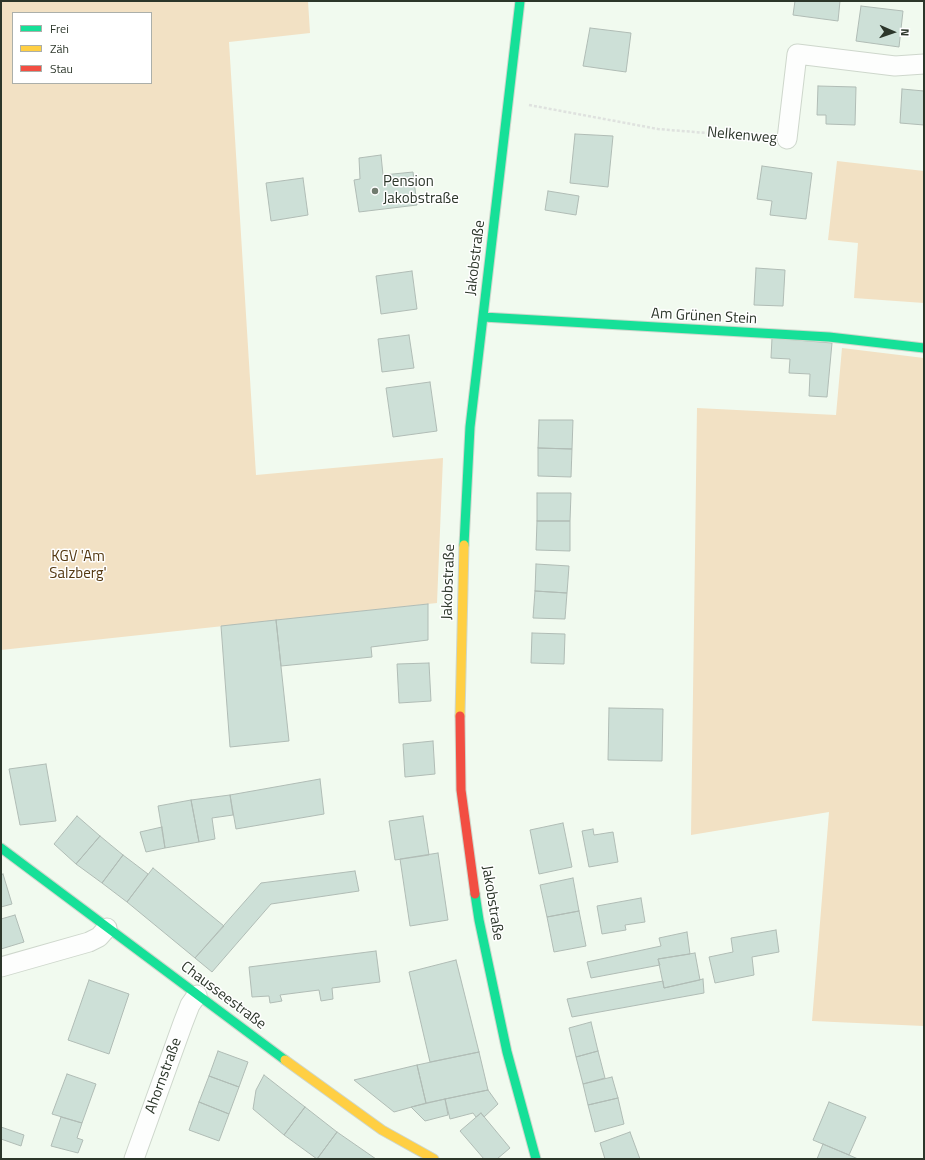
<!DOCTYPE html>
<meta charset="utf-8">
<style>
body{margin:0}
#map{position:relative;width:925px;height:1160px;overflow:hidden;background:#f1faef;font-family:"Titillium Web",sans-serif}
canvas{display:block}
.frame{position:absolute;inset:0;border:2px solid #2c362a;pointer-events:none}
.legend{position:absolute;left:12px;top:12px;width:140px;height:72px;box-sizing:border-box;background:#fff;border:1px solid #abafaa;margin:0;padding:5px 7px;list-style:none;font-size:12px;color:#2c362a}
.legend li{display:flex;align-items:center;gap:8px;height:20px}
.legend b{width:20px;border:1px solid #abafaa}
.north{position:absolute;left:873px;top:12px;width:40px;height:40px;-webkit-text-stroke:3px #fff;paint-order:stroke;rotate:92deg;font-size:11px;font-weight:700;line-height:16px;text-align:center;color:#2c362a}
.north::after{content:'';display:block;margin:auto;width:14px;height:18px;background:#2c362a;clip-path:polygon(50% 0,100% 100%,50% 72%,0 100%)}
</style>
<div id="map">
<canvas width="925" height="1160"></canvas>
<div class="frame"></div>
<ul class="legend">
<li><b style="height:5px;background:#16e098"></b>Frei</li>
<li><b style="height:5px;background:#ffcf43"></b>Zäh</li>
<li><b style="height:5px;background:#f24e42"></b>Stau</li>
</ul>
<div class="north">N</div>
</div>
<script>
const context = document.querySelector('canvas').getContext('2d');
context.lineJoin = 'round';
function fill(path, color) { context.fillStyle = color; context.fill(path, 'evenodd'); }
const shape = rows => new Path2D(rows.map(r => 'M' + r).join(''));
function trace(path, color, width, dash) { context.strokeStyle = color; context.lineWidth = width; context.lineCap = dash ? 'butt' : 'round'; context.setLineDash(dash || []); context.stroke(path); }
function drawText(font, color, halo, rows, align = 'center') {
  context.font = font + ' "Titillium Web",sans-serif'; context.lineWidth = 3; context.setLineDash([]); context.textBaseline = 'middle'; context.strokeStyle = halo; context.fillStyle = color; for (const [text, x, y, turn = 0] of rows) {
    context.save(); context.translate(x, y); context.rotate((+turn || 0) * Math.PI / 180); context.textAlign = isNaN(turn) ? turn : align; if (halo) context.strokeText(text, 0, 0); context.fillText(text, 0, 0); context.restore();
  }
}
const green = shape([
 [1,1,308,1,310,33,229,42,256,475,443,458,437,603,1,650],
 [13,13,151,13,151,83,13,83],
 [837,161,924,171,924,303,854,298,858,243,828,240],
 [842,348,924,358,924,1026,812,1021,829,812,691,835,697,408,836,415]
]);
const building = shape([
 [795,1,840,1,838,21,793,15,795,1],
 [861,6,903,11,899,47,856,41,861,6],
 [590,28,631,33,626,72,583,66,590,28],
 [818,86,856,87,855,125,826,124,826,115,817,115,818,86],
 [902,89,924,91,924,125,900,123,902,89],
 [575,134,613,136,608,187,570,183,575,134],
 [381,155,383,175,413,172,417,205,359,212,354,180,360,179,359,158,381,155],
 [762,166,812,173,806,219,770,215,772,201,757,199,762,166],
 [303,178,308,215,271,221,266,183,303,178],
 [548,191,579,196,576,215,545,210,548,191],
 [756,268,785,270,783,306,754,305,756,268],
 [412,271,417,309,381,314,376,276,412,271],
 [409,335,414,368,382,372,378,339,409,335],
 [772,338,832,343,827,397,809,396,810,374,789,373,790,359,771,358,772,338],
 [430,382,437,431,393,437,386,388,430,382],
 [539,420,573,420,572,449,538,448,539,420],
 [538,448,572,449,571,477,538,476,538,448],
 [537,493,571,493,570,521,537,521,537,493],
 [537,521,570,521,570,551,536,550,537,521],
 [536,564,569,566,567,593,535,591,536,564],
 [535,591,567,593,565,619,533,618,535,591],
 [428,604,428,640,371,647,372,657,281,666,276,620,428,604],
 [276,620,289,741,230,747,221,626,276,620],
 [532,633,565,634,564,664,531,663,532,633],
 [429,663,431,701,399,703,397,664,429,663],
 [609,708,663,709,662,761,608,760,609,708],
 [433,741,435,774,405,777,403,744,433,741],
 [46,764,56,821,20,825,9,769,46,764],
 [320,779,324,814,236,829,230,795,320,779],
 [230,795,233,815,212,818,215,839,199,842,191,800,230,795],
 [191,800,199,842,165,848,158,806,191,800],
 [77,816,100,836,76,864,54,844,77,816],
 [423,816,429,855,395,860,389,821,423,816],
 [563,823,572,867,539,874,530,830,563,823],
 [162,827,165,848,146,852,140,832,162,827],
 [593,829,594,835,613,832,618,862,589,867,582,831,593,829],
 [100,836,123,855,102,883,76,864,100,836],
 [438,853,448,920,410,926,400,859,438,853],
 [123,855,148,874,127,902,102,883,123,855],
 [153,868,224,926,195,958,127,902,153,868],
 [355,871,359,891,271,904,212,972,195,958,261,883,355,871],
 [3,874,12,904,1,907,1,875,3,874],
 [573,878,579,911,547,917,540,885,573,878],
 [641,898,645,922,625,925,626,930,602,934,597,906,641,898],
 [579,911,586,946,554,952,547,917,579,911],
 [15,915,24,942,1,949,1,919,15,915],
 [776,930,779,952,752,957,754,975,715,983,709,957,733,952,731,938,776,930],
 [687,932,690,954,658,959,660,965,591,978,587,962,661,946,659,938,687,932],
 [376,951,380,982,332,988,333,999,321,1001,319,990,280,995,282,1001,270,1003,269,996,252,997,249,967,376,951],
 [695,953,700,980,664,988,658,959,695,953],
 [456,960,479,1052,430,1062,409,972,456,960],
 [703,979,704,993,572,1017,567,999,663,981,664,988,703,979],
 [89,980,129,994,109,1054,68,1040,89,980],
 [591,1022,598,1051,576,1057,569,1028,591,1022],
 [218,1051,248,1062,239,1087,209,1076,218,1051],
 [598,1051,605,1078,583,1084,576,1057,598,1051],
 [479,1052,488,1090,426,1103,417,1065,479,1052],
 [417,1065,426,1103,394,1112,354,1080,417,1065],
 [67,1074,96,1084,82,1123,52,1114,67,1074],
 [264,1075,305,1107,284,1135,253,1109,256,1090,264,1075],
 [209,1076,239,1087,229,1114,199,1102,209,1076],
 [612,1077,618,1098,588,1105,583,1084,612,1077],
 [488,1090,498,1104,484,1117,481,1113,476,1117,473,1113,450,1119,445,1099,488,1090],
 [618,1098,624,1124,595,1132,588,1105,618,1098],
 [445,1099,448,1115,425,1121,411,1107,445,1099],
 [199,1102,229,1114,219,1141,189,1130,199,1102],
 [829,1102,866,1117,849,1155,813,1140,829,1102],
 [305,1107,337,1132,317,1159,284,1135,305,1107],
 [481,1113,510,1148,497,1159,484,1159,460,1131,481,1113],
 [61,1117,82,1123,77,1138,83,1140,78,1153,51,1146,61,1117],
 [1,1127,24,1135,21,1146,1,1139,1,1127],
 [337,1132,376,1159,317,1159,337,1132],
 [630,1132,640,1159,605,1159,600,1143,630,1132],
 [823,1144,849,1155,858,1159,817,1159,823,1144]
]);
const path = shape([
 [529,105,658,129,767,138]
]);
const street = shape([
 [787,139,797,54,895,66,924,64],
 [1,967,89,942,99,937,107,928],
 [134,1159,183,1023,190,1005,197,995]
]);
const fast = shape([
 [483,317,829,337,924,348],
 [464,545,470,427,520,1],
 [1,848,285,1060],
 [475,894,479,920,507,1052,536,1159]
]);
const slow = shape([
 [460,716,464,545],
 [285,1060,382,1130,434,1159]
]);
const jam = shape([
 [460,716,461,790,475,894]
]);
const markers = [
 [375,191,4,"#717b6f"]
];
const streetNames = [
 ["Nelkenweg",742,136,5],
 ["Jakobstraße",476,258,-83],
 ["Am Grünen Stein",704,317,3],
 ["Jakobstraße",449,582,-88],
 ["Jakobstraße",492,903,81],
 ["Chausseestraße",223,996,37],
 ["Ahornstraße",164,1076,-70]
];
const poiNames = [
 ["Pension",383,182],
 ["Jakobstraße",383,199]
];
const parkNames = [
 ["KGV 'Am",78,557],
 ["Salzberg'",78,574]
];
fill(green, '#f2e1c4');
fill(building, '#cde0d7');
trace(building, '#b0bcb5', 1);
trace(street, '#ced7cc', 21);
trace(fast, '#ced7cc', 11);
trace(slow, '#ced7cc', 11);
trace(jam, '#ced7cc', 11);
trace(path, '#dfe2df', 2.5, [3, 2]);
trace(street, '#fdfefd', 19);
trace(fast, '#16e098', 9);
trace(slow, '#ffcf43', 9);
trace(jam, '#f24e42', 9);
for (const [x, y, r, color] of markers) { const dot = new Path2D(); dot.arc(x, y, r, 0, 2 * Math.PI); context.fillStyle = color; context.fill(dot); trace(dot, '#fff', 1.5); }
drawText('15px', '#2c362a', '#fff', streetNames);
drawText('15px', '#2c362a', '#fff', poiNames, 'left');
drawText('15px', '#543811', '#fff', parkNames);
</script>
